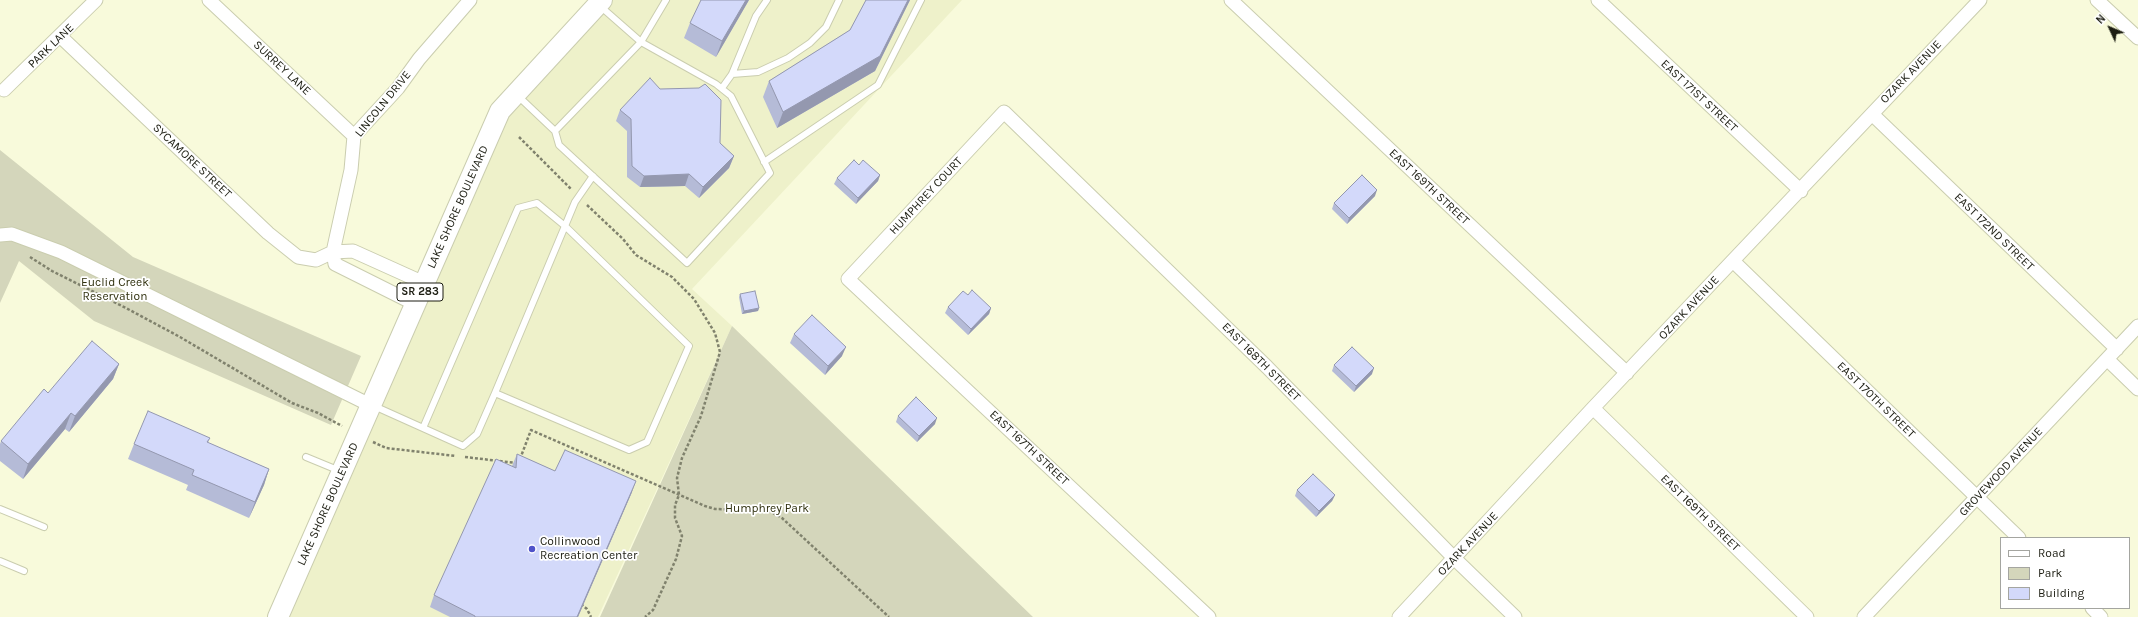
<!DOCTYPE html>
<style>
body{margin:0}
#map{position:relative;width:2138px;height:617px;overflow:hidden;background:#f8fadb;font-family:Karla,sans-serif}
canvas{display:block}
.legend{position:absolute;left:2000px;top:537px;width:130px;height:72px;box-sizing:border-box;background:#fff;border:1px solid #a4a5a0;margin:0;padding:5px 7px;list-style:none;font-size:12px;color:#1c1d12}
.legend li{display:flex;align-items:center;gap:8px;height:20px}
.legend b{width:20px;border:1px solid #a4a5a0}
.north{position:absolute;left:2090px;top:8px;width:40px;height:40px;-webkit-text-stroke:3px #fff;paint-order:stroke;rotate:314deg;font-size:11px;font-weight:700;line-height:16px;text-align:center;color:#1c1d12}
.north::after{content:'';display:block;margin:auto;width:14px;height:18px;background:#1c1d12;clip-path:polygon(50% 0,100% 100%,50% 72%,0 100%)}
</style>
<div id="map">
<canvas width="2138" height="617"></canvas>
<ul class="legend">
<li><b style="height:5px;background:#fff"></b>Road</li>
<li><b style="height:11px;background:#d4d6bb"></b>Park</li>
<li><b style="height:11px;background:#d3d9fa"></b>Building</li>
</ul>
<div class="north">N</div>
</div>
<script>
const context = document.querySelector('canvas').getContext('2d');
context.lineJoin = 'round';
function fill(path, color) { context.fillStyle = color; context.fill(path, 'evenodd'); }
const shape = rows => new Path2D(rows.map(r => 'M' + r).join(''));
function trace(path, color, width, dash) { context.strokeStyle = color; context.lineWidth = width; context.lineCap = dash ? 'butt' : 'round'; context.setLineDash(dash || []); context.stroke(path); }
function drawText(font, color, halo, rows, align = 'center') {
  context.font = font + ' Karla,sans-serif'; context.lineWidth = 3.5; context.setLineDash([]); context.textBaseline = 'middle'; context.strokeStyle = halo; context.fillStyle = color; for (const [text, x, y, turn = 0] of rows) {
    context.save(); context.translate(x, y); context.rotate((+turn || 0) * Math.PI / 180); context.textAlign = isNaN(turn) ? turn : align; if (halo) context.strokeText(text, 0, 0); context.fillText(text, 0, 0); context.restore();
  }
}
const built = shape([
 [602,0,962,0,692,289,732,326,598,617,278,617,500,111]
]);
const green = shape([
 [0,150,133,257,361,356,331,425,94,321,19,261,0,303],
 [732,326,1033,617,600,617]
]);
const path = shape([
 [519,137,572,190],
 [587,205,623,239,636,255,672,277,694,299,715,333,720,352,701,416,682,458,677,478,679,495,675,505,675,518,682,536,676,559,653,610,645,617],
 [30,257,52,271,126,308,180,337,292,403,318,413,342,426],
 [373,442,386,448,456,456],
 [465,457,516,463],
 [520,459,531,430,705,506,715,509,768,510,782,518,889,617],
 [581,604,587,609,591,617]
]);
const lane = shape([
 [732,74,758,72,788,58,810,43,826,27,839,0],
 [722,88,732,74,756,16,767,0],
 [518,96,555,131,559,145,687,263,770,173,731,96,716,84,641,42,600,6],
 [555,131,641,42,666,0],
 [764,162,878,85,921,0],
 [495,393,629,450,647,442,689,346,565,226,537,203,518,208,423,428,463,446,477,434,495,393,565,226,575,202,593,176],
 [374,406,423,428],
 [306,457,340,471],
 [0,509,44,527],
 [0,561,24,571]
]);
const street = shape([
 [209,0,354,136],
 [1231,0,1627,373],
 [1598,0,1801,191],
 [2097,0,2138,38],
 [61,37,268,233,298,257,316,260,333,252,353,251,424,283],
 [4,90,96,0],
 [1872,114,2117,349],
 [0,235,12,234,61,252,370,405],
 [1733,261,2019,538],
 [415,304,335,264,333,252,351,170,354,136,398,88,419,59,470,0],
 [2107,359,2138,389],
 [1593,408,1807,617],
 [2092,608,2101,617],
 [1209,617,848,279,1004,112,1267,367,1455,559,1515,617],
 [1399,617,1593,408,1980,0],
 [1864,617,2138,326]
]);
const primary = shape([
 [278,617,500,111,602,0]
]);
const wall = shape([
 [749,0,716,57,684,38,690,23],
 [866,0,910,0,875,71,777,128,763,97,769,81,850,30],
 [660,89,720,143,734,156,729,168,699,198,685,186,640,187,627,177,627,131,616,121,620,110],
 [859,165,880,175,878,181,856,204,834,184,837,178],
 [1375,196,1347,224,1332,209,1334,203],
 [740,294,759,308,758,311,742,314,739,297],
 [968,295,991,308,989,314,968,335,945,313,948,307],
 [794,334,842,356,825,375,790,343],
 [119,364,113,379,69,432,65,429,23,479,0,461,0,444,1,441,48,393],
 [1334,365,1372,374,1354,392,1332,371],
 [898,416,935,424,917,442,896,422],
 [210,438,208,443,269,469,264,485,249,518,186,490,188,485,128,459,134,444],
 [517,454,555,471,632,492,578,617,450,617,430,607,434,595,512,466],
 [1297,490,1335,495,1332,501,1316,517,1295,496]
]);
const shadedWall = shape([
 [746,0,749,0,716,57,722,41],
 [908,0,910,0,875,71,777,128,783,112],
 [734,156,729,168,699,198,703,187],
 [689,174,685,186,640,187,644,176],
 [880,175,878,181,856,204,858,198],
 [1377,190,1375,196,1347,224,1349,218],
 [759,308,758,311,742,314,744,311],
 [991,308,989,314,968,335,971,329],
 [846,347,842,356,825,375,828,366],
 [119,364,113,379,69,432,75,416],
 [1374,368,1372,374,1354,392,1356,386],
 [71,413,65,429,23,479,28,464],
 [937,418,935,424,917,442,919,436],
 [269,469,264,485,249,518,255,502],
 [636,481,632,492,578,617,577,617],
 [1335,495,1332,501,1316,517,1319,511]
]);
const building = shape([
 [701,0,746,0,722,41,690,23,701,0],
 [866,0,908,0,880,56,783,112,769,81,850,30,866,0],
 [650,78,660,89,699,88,705,84,721,100,720,143,734,156,703,187,689,174,644,176,632,166,631,119,620,110,650,78],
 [854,160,859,165,863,160,880,175,858,198,837,178,854,160],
 [1362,175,1377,190,1349,218,1334,203,1362,175],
 [972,290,991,308,971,329,948,307,963,291,968,295,972,290],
 [755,291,759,308,744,311,740,294,755,291],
 [812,315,846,347,828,366,794,334,812,315],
 [92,341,119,364,75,416,71,413,28,464,1,441,44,389,48,393,92,341],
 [1352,347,1374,368,1356,386,1334,365,1352,347],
 [916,397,937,418,919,436,898,416,916,397],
 [148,411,210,438,207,442,269,469,255,502,192,475,194,470,134,444,148,411],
 [565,450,636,481,577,617,475,617,475,616,434,595,496,459,516,468,517,454,555,471,565,450],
 [1313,474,1335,495,1319,511,1297,490,1313,474]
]);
const markers = [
 [532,549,4,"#4f52c9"]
];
const shields = [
 [420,292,46]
];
const shieldNames = [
 ["SR 283",420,292]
];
const streetNames = [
 ["PARK LANE",51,46,-44],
 ["SURREY LANE",282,68,43],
 ["OZARK AVENUE",1911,72,-46],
 ["EAST 171ST STREET",1699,96,43],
 ["LINCOLN DRIVE",383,104,-51],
 ["SYCAMORE STREET",192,161,43],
 ["EAST 169TH STREET",1429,187,43],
 ["HUMPHREY COURT",926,196,-47],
 ["LAKE SHORE BOULEVARD",458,207,-66],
 ["EAST 172ND STREET",1994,232,44],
 ["OZARK AVENUE",1689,308,-47],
 ["EAST 168TH STREET",1261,362,45],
 ["EAST 170TH STREET",1876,400,44],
 ["EAST 167TH STREET",1029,448,43],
 ["GROVEWOOD AVENUE",2001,472,-47],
 ["LAKE SHORE BOULEVARD",328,504,-66],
 ["EAST 169TH STREET",1700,513,44],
 ["OZARK AVENUE",1468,544,-47]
];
const parkNames = [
 ["Euclid Creek",115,283],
 ["Reservation",115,297],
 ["Humphrey Park",767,509]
];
const poiNames = [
 ["Collinwood",540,542],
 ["Recreation Center",540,556]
];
fill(built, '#eef1ca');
fill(green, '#d4d6bb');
trace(lane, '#cacdaf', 8);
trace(street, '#cacdaf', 15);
trace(primary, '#cacdaf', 22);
trace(path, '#80826d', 2.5, [3, 2]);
trace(lane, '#fff', 6);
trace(street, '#fff', 13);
trace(primary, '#fff', 20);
fill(wall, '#b5bbd7');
fill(shadedWall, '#9498af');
fill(building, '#d3d9fa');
trace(building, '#9498af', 1);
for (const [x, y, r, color] of markers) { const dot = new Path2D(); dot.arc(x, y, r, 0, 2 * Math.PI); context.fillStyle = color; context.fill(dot); trace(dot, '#fff', 1.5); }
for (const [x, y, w] of shields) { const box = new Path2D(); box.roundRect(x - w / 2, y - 9, w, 18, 3); context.fillStyle = '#fff'; context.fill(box); trace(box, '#1c1d12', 1); }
drawText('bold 11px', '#1c1d12', null, shieldNames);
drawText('12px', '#1c1d12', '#fff', streetNames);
drawText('12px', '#2f300e', '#fff', parkNames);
drawText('12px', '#1c1d12', '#fff', poiNames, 'left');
</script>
